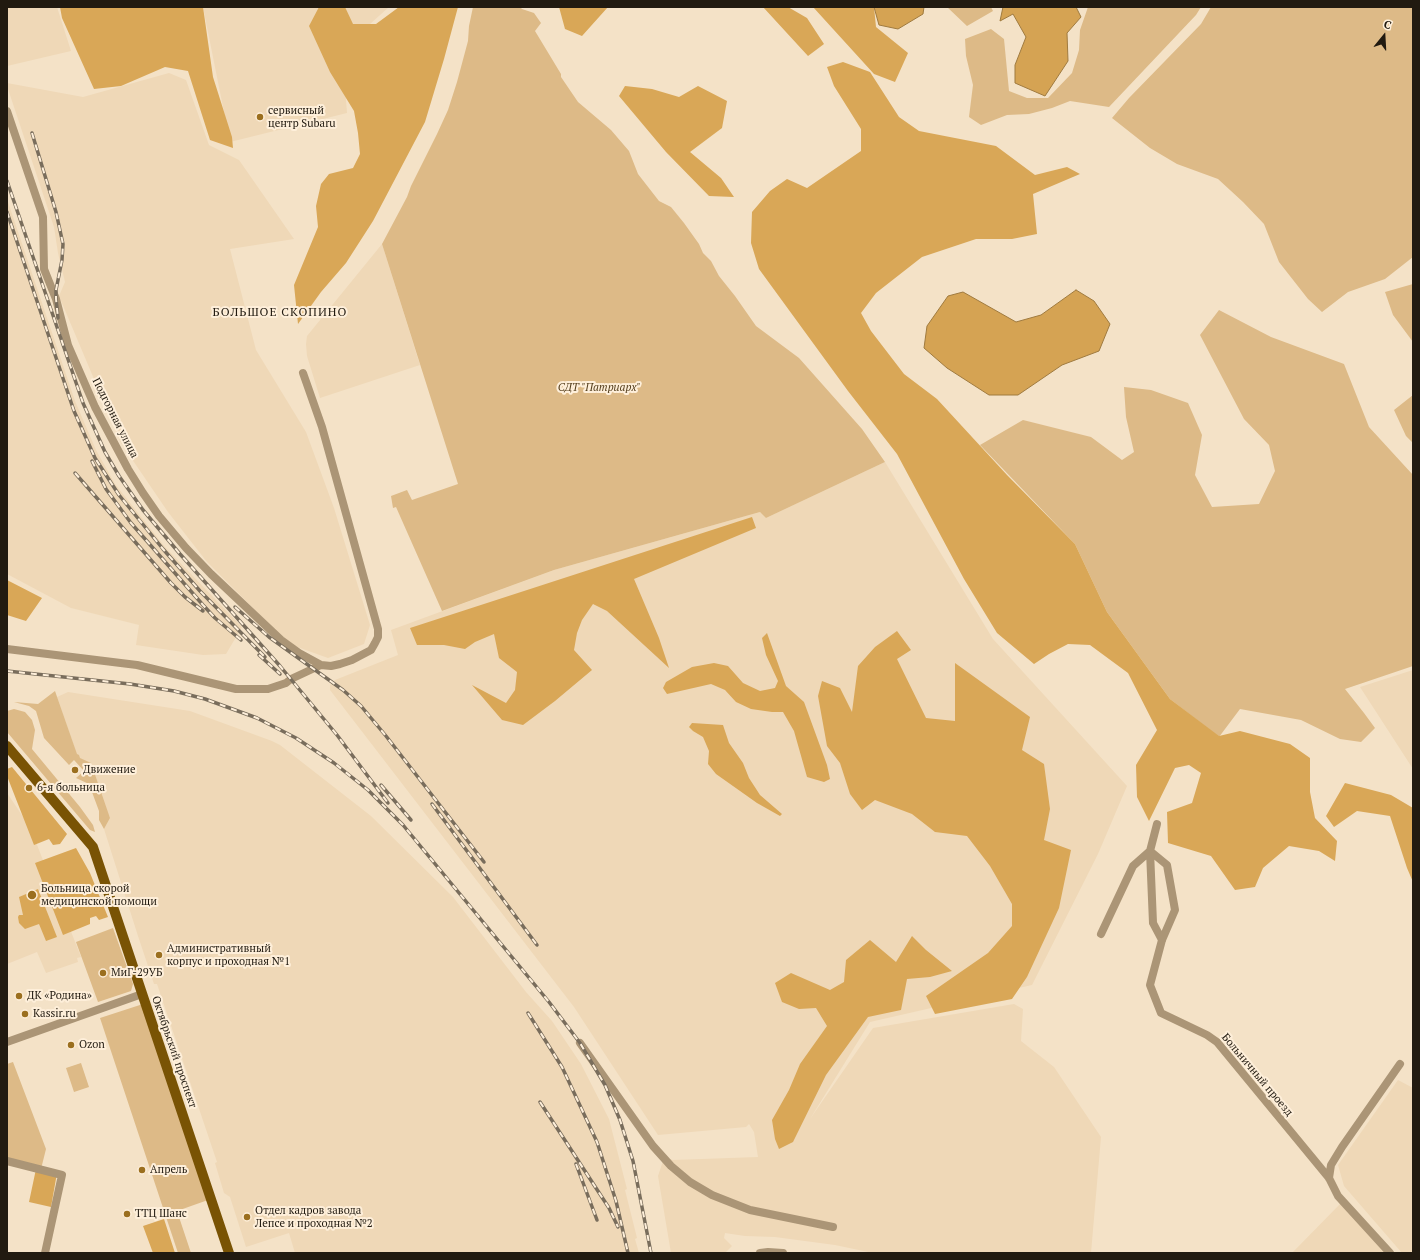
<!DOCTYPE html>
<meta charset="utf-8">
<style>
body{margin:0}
#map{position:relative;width:1420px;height:1260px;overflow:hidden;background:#f4e2c7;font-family:"PT Serif",serif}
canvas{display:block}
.frame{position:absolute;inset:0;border:8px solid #211a10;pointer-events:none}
.north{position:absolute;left:1364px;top:16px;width:40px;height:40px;-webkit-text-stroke:3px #feefda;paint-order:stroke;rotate:18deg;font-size:11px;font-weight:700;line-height:16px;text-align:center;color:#211a10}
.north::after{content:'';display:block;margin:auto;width:14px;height:18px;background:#211a10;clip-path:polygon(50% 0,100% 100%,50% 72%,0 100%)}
</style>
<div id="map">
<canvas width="1420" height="1260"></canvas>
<div class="frame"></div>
<div class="north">С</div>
</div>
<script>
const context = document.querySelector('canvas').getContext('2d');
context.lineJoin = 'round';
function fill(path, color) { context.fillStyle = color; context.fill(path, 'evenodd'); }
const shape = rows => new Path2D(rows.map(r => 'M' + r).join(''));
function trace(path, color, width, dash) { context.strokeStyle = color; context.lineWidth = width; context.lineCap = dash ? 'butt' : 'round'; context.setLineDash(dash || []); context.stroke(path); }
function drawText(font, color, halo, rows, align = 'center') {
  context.font = font + ' "PT Serif",serif'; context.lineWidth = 4; context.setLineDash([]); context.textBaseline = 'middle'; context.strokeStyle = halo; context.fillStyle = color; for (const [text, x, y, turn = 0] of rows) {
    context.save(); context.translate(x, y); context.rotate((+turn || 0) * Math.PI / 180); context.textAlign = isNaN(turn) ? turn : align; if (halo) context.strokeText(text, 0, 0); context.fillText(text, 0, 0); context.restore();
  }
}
const built = shape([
 [7,7,57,7,71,51,7,66],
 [203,7,389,7,342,49,347,113,230,142],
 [169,73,186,80,209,145,239,160,294,239,230,249,256,350,306,432,334,508,370,625,364,644,328,658,289,644,207,562,168,512,121,443,59,296,65,282,58,253,54,227,7,86,7,83,83,97],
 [7,199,75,401,96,450,115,484,165,547,242,627,226,654,203,655,136,645,139,625,71,608,7,574],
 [382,244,420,365,320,398,307,356,306,344,307,336],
 [885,462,993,639,1127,786,1098,854,1032,985,870,1022,810,1119,873,1028,1014,1004,1023,1009,1021,1041,1054,1067,1101,1137,1091,1253,873,1253,835,1245,775,1237,745,1236,725,1233,724,1238,732,1246,725,1253,671,1253,658,1176,664,1158,673,1160,758,1157,754,1132,749,1124,746,1127,658,1135,574,1007,330,690,330,685,335,680,398,655,391,630,554,570,760,512,766,518],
 [1413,670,1413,769,1360,687],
 [68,692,190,711,272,741,280,745,371,816,453,897,526,992,552,1021,581,1064,609,1119,627,1189,625,1190,637,1238,635,1239,639,1253,295,1253,289,1233,246,1247,230,1197,224,1193,215,1163,217,1162,157,984,154,984,138,936,104,829,110,818,80,758,77,755,57,697],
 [7,793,30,827,81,957,77,958,78,962,46,973,37,952,7,964],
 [1398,1080,1413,1088,1413,1253,1402,1253,1344,1186,1338,1165],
 [1341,1203,1386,1253,1292,1253]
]);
const green = shape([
 [473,7,520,7,522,9,534,13,541,23,535,31,561,74,561,77,578,102,611,130,629,151,638,174,659,201,671,207,684,223,699,244,703,253,711,261,719,276,735,296,756,326,799,358,862,429,885,462,766,518,760,512,554,570,442,611,396,507,393,508,391,496,407,490,412,500,458,484,382,244,407,197,411,186,437,134,448,110,457,82,468,41,469,26],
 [947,7,991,7,993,11,967,26],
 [1088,7,1201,7,1196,15,1109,107,1070,101,1052,108,1029,114,1007,115,981,125,969,117,973,85,966,56,965,39,991,29,1004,39,1009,91,1027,98,1048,98,1072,73,1079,50,1080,30],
 [1211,7,1413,7,1413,257,1385,279,1348,292,1322,312,1308,299,1279,262,1264,224,1243,202,1218,179,1177,164,1150,148,1112,118,1129,98,1201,24],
 [1413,284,1413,342,1393,315,1385,292],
 [1219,310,1271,337,1344,364,1369,427,1413,475,1413,666,1345,689,1364,713,1375,728,1361,742,1340,739,1301,720,1240,709,1219,737,1170,699,1107,612,1075,544,980,445,1023,420,1091,437,1122,460,1134,452,1126,417,1124,387,1151,390,1188,403,1202,435,1195,475,1212,507,1259,504,1275,471,1269,445,1244,419,1200,335],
 [1413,395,1413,443,1406,436,1394,410],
 [55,691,77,754,79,755,80,758,91,763,110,818,104,829,99,820,99,811,89,784,76,778,84,771,74,760,69,765,44,738,36,711,29,706,14,702,38,704],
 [14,709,25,712,32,720,35,730,32,749,80,807,93,825,95,832,90,830,7,732,7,711],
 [113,928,133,984,131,991,98,1002,76,942],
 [143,1004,208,1200,177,1211,191,1253,178,1253,100,1018],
 [13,1062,46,1149,41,1169,7,1161,7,1064],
 [81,1063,89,1087,74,1092,66,1068]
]);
const forest = shape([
 [60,7,203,7,213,77,232,137,233,148,210,140,188,71,165,67,121,86,94,89,62,18],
 [319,7,345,7,353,24,376,24,399,7,458,7,444,59,425,122,373,221,346,263,321,292,298,324,294,285,318,227,316,206,321,184,329,174,353,168,360,154,358,133,354,111,330,72,309,26],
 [559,7,608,7,582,36,565,29],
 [763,7,788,7,807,18,824,44,808,56],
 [813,7,874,7,876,27,908,53,895,82,874,74],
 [843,62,870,72,899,117,919,131,996,146,1035,175,1067,167,1080,174,1033,194,1037,234,1012,239,976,239,922,257,876,293,861,313,871,331,904,374,937,399,1007,475,1075,544,1107,612,1170,699,1219,736,1240,731,1290,744,1310,758,1310,792,1315,818,1337,841,1335,861,1319,851,1289,846,1263,868,1255,887,1235,890,1211,856,1168,843,1167,812,1192,803,1201,773,1189,765,1175,768,1149,821,1137,797,1136,765,1157,730,1128,673,1090,645,1068,644,1049,654,1034,664,997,633,964,579,897,454,848,391,759,269,751,243,752,212,770,191,787,179,807,188,861,151,861,129,834,86,827,67],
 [625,86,652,89,679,97,698,86,727,101,722,128,690,152,721,178,734,197,709,196,666,152,619,96],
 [752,517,756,528,634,579,659,638,669,668,607,611,593,604,582,620,577,633,574,650,592,670,555,701,523,725,502,720,472,685,506,703,515,690,517,672,499,658,494,634,475,642,465,649,444,645,417,645,410,628],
 [7,580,42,598,26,621,7,615],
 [897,631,911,650,897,659,926,718,955,721,955,663,1030,717,1022,750,1044,764,1050,809,1044,840,1071,850,1059,908,1027,977,1012,999,935,1014,926,996,988,953,1012,926,1012,904,990,866,967,836,935,832,912,814,875,800,862,810,850,794,840,763,827,746,818,696,822,681,840,688,852,712,858,666,875,647],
 [767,633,786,686,804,702,827,765,830,779,824,782,807,777,794,731,783,712,772,712,751,709,736,702,725,690,711,684,667,694,663,688,666,682,692,667,714,663,728,666,743,683,760,691,775,688,778,681,766,655,762,638],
 [692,723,723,725,729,743,743,763,749,778,760,795,782,814,780,816,757,803,716,774,708,764,709,751,703,737,693,731,689,727],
 [12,767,67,834,60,844,53,845,49,839,34,845,7,776,7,769],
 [1345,783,1391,795,1413,808,1413,882,1407,868,1390,816,1357,811,1334,827,1326,816],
 [76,848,90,873,108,917,99,920,96,916,90,918,90,924,63,935,35,863],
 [38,889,57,937,46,941,39,924,25,929,19,923,18,917,19,915,23,915,19,897],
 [912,936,926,950,952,971,930,977,907,979,901,1010,868,1017,826,1075,793,1142,779,1149,775,1139,772,1120,789,1090,800,1064,827,1026,816,1008,799,1009,782,1002,775,983,791,973,830,990,844,982,846,960,870,940,896,962],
 [36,1169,57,1173,51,1207,29,1202],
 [164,1219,175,1253,153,1253,143,1226]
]);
const water = shape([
 [874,7,924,7,923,14,898,29,879,25,874,7],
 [1003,7,1076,7,1081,17,1067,33,1068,61,1045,96,1015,83,1015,65,1026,37,1013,14,1000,21,1003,7],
 [1076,290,1094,301,1110,324,1099,351,1062,365,1018,395,989,395,947,368,924,348,927,326,948,296,963,292,1016,322,1041,315,1076,290]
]);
const minor = shape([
 [7,111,43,217,44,269,56,299,68,345,95,407,128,469,143,493,159,516,186,548,211,574,281,640,299,653,321,665],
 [7,649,137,665,236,689,268,689,286,683,291,679,321,665,331,666,340,664,352,660,371,650,375,643,378,637,378,629,322,427,303,373],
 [1157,824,1150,851,1153,923,1162,940],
 [1101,934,1133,866,1150,851,1167,865,1175,910,1162,940,1150,985,1161,1013,1207,1035,1217,1042,1329,1178,1338,1196,1390,1253],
 [7,1042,142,994],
 [580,1043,653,1146,671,1166,690,1182,712,1195,750,1210,833,1227],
 [7,1161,62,1175,45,1253],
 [1329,1178,1331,1165,1342,1147,1400,1064],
 [760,1253,768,1252,783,1253]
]);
const major = shape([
 [7,746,93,847,229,1253]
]);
const rail = shape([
 [32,133,56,212,63,244,62,260,56,290,56,299,58,318],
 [7,181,83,403,105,452,119,476,143,510,180,554,280,666,337,735,388,803],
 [7,212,74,411,95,458,119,495,163,549,200,591,265,657],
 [92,461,106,489,131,523,203,605,215,618,241,640],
 [75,473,171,583,185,597,203,611],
 [235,607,269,637,343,690,361,706,386,736,484,862],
 [259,655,280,674],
 [7,671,130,684,174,691,205,699,257,718,296,738,334,763,368,790,403,825,549,1002,580,1043,605,1085,620,1120,633,1161,651,1253],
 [381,785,411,820],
 [432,804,537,945],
 [528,1013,562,1067,597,1142,616,1201,628,1253],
 [540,1102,609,1208,618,1227],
 [576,1164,597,1220]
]);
const markers = [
 [260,117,4,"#9b6f1f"],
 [75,770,4,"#9b6f1f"],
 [29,788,4,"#9b6f1f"],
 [32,895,5,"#9b6f1f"],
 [159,955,4,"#9b6f1f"],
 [103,973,4,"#9b6f1f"],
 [19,996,4,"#9b6f1f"],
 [25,1014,4,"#9b6f1f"],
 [71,1045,4,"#9b6f1f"],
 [142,1170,4,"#9b6f1f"],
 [127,1214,4,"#9b6f1f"],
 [247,1217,4,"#9b6f1f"]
];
const poiNames = [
 ["сервисный",268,111],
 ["центр Subaru",268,124],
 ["Движение",83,770],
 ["6-я больница",37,788],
 ["Больница скорой",41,889],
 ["медицинской помощи",41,902],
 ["Административный",167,949],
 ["корпус и проходная №1",167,962],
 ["МиГ-29УБ",111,973],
 ["ДК «Родина»",27,996],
 ["Kassir.ru",33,1014],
 ["Ozon",79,1045],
 ["Апрель",150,1170],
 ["Отдел кадров завода",255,1211],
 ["Лепсе и проходная №2",255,1224],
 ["ТТЦ Шанс",135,1214]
];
const parkNames = [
 ["СДТ \"Патриарх\"",599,388]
];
const streetNames = [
 ["Подгорная улица",115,418,63],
 ["Октябрьский проспект",174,1052,71],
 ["Больничный проезд",1257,1075,50]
];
const neighbourhoodNames = [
 ["БОЛЬШОЕ СКОПИНО",280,313]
];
fill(built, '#efd8b7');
fill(green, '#ddba87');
fill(forest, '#d9a757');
fill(water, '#d5a353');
trace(water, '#9f7a3f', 1);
trace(minor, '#ab9576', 8);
trace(major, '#795304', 10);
trace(rail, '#796d5c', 3.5);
trace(rail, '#feefda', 2, [6]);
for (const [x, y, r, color] of markers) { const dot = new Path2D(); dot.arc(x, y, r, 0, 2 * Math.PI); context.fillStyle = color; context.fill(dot); trace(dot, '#feefda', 1.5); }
drawText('11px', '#211a10', '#feefda', poiNames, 'left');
drawText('italic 11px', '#533d1b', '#feefda', parkNames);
drawText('11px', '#211a10', '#feefda', streetNames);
context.letterSpacing = '1px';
drawText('12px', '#211a10', '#feefda', neighbourhoodNames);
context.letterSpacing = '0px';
</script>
